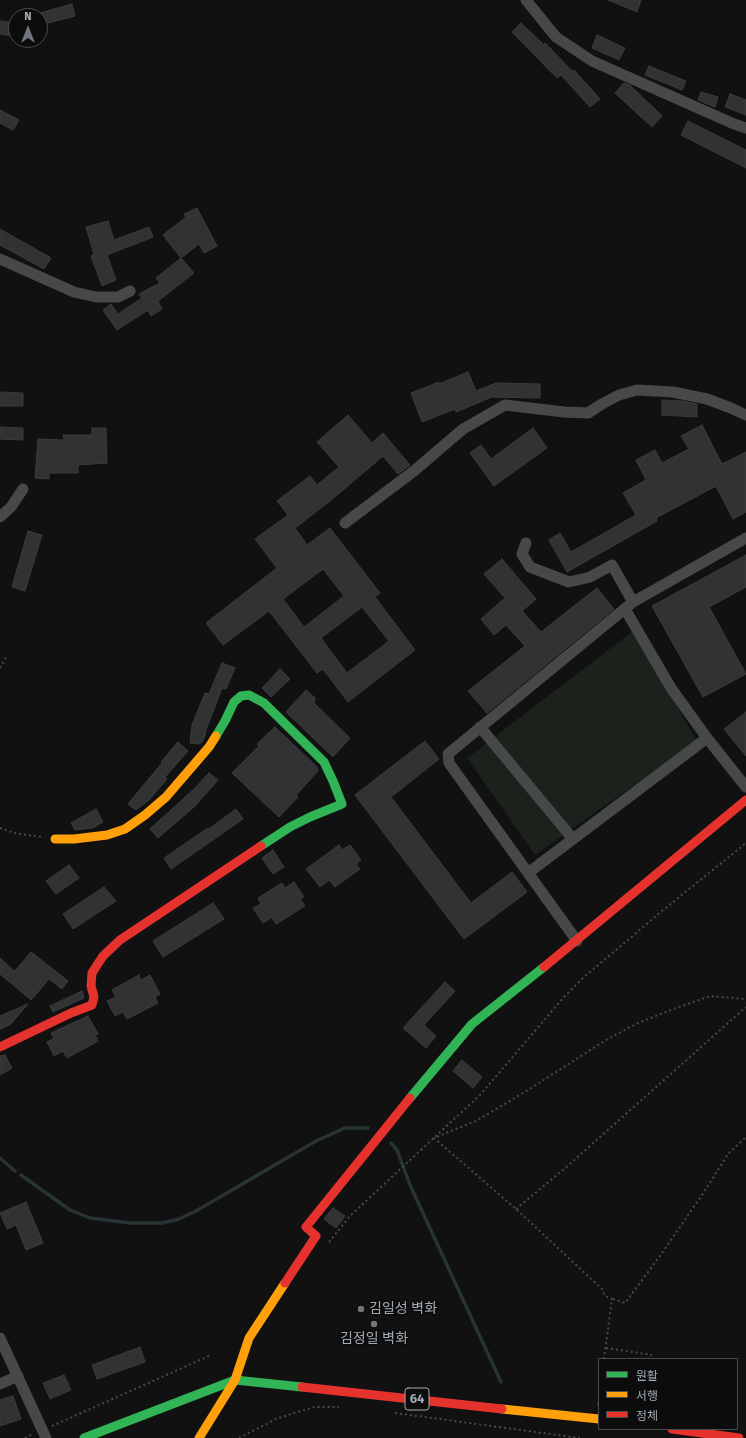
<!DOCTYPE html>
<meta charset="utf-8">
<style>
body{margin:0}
#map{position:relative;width:746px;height:1438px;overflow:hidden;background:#111;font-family:"Fira Sans","Noto Sans KR",sans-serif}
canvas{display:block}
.legend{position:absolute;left:598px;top:1358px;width:140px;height:72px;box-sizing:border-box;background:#0c0c0d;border:1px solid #484c4f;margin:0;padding:5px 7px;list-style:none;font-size:12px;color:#a2abb2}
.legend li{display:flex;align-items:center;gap:8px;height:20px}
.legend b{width:20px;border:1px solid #484c4f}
.north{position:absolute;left:8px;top:8px;width:40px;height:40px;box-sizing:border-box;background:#0c0c0d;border:1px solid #484c4f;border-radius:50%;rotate:0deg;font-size:11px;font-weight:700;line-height:16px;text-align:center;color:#a2abb2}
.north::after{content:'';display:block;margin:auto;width:14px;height:18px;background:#6f757a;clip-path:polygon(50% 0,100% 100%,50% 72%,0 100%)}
</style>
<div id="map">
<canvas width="746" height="1438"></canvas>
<ul class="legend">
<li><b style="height:5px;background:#30b455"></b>원활</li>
<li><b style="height:5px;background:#ff9f0a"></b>서행</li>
<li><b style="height:5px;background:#e5322d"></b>정체</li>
</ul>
<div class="north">N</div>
</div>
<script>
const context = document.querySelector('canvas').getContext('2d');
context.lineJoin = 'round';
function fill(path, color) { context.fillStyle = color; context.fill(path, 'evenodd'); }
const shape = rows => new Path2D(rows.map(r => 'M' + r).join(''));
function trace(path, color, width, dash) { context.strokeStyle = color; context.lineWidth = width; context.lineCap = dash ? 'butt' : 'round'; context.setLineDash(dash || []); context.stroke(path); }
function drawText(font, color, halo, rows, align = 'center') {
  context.font = font + ' "Fira Sans","Noto Sans KR",sans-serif'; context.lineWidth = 4; context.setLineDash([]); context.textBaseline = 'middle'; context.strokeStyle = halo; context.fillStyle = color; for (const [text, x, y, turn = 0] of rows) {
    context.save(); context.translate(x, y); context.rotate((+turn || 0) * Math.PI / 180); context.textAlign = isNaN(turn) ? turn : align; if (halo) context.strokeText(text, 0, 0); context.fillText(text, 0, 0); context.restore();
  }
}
const green = shape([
 [633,631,697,741,535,855,467,758]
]);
const stream = shape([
 [391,1143,397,1150,410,1185,501,1382],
 [0,1158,15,1171],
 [21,1175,70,1210,90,1218,130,1223,162,1223,179,1219,196,1211,316,1141,345,1128,368,1128]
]);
const building = shape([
 [608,0,641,0,637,12,608,0],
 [72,4,75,16,40,25,40,13,72,4],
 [0,21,16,23,14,36,0,34,0,21],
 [521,23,544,45,545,43,573,72,574,70,600,99,590,107,561,75,557,78,512,32,521,23],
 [597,35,625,48,619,60,592,48,597,35],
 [649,66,686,81,682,90,645,75,649,66],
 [624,83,630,85,662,116,652,127,615,93,624,83],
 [701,92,718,97,715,107,698,100,701,92],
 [730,94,746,100,746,115,725,107,730,94],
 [0,110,19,120,13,130,0,123,0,110],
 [688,121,746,150,746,168,681,135,688,121],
 [197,208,217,246,204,253,199,244,181,258,163,235,186,217,184,214,197,208],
 [108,221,114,240,149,227,153,237,107,255,116,280,102,286,91,256,94,254,86,227,108,221],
 [0,229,51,258,44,269,0,245,0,229],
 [181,258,194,273,158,301,162,309,151,316,148,310,117,330,103,310,111,304,118,314,142,298,139,294,160,283,156,278,181,258],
 [468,372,476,391,496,383,540,384,540,398,492,397,456,412,455,409,422,422,411,393,439,382,439,384,468,372],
 [0,392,23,393,23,406,0,406,0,392],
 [662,400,683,401,697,404,697,417,662,415,662,400],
 [348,415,372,443,383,433,410,465,398,474,383,456,330,501,295,528,307,545,330,528,380,593,375,597,415,650,348,702,323,669,317,673,269,611,223,645,206,623,277,568,255,539,288,515,277,501,310,476,317,485,339,467,317,442,348,415],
 [323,569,344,596,304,627,283,599,323,569],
 [362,607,389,641,347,673,321,638,362,607],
 [702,425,722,464,746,452,746,512,733,519,716,486,656,518,657,521,567,572,549,540,560,533,571,552,636,515,623,493,646,480,636,460,655,450,662,463,689,449,681,436,702,425],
 [0,427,23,428,23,440,0,439,0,427],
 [92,428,106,428,107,463,78,465,78,473,49,473,49,479,35,478,38,439,64,440,63,435,92,435,92,428],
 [533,428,547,448,494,486,470,453,481,445,491,459,533,428],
 [28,531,42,535,25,591,12,587,28,531],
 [746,555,746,587,709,607,746,674,703,697,652,606,746,555],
 [502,559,536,599,522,611,541,632,597,588,614,609,487,713,468,691,525,646,506,625,494,635,481,619,505,598,484,574,502,559],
 [222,663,235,668,226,689,222,688,206,730,205,736,202,742,199,744,190,743,192,725,205,693,209,694,222,663],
 [280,669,290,679,271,697,262,688,280,669],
 [306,690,315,698,314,703,350,738,333,757,286,712,306,690],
 [746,712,746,756,724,729,746,712],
 [275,727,317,767,318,771,296,795,298,797,279,817,232,773,259,746,257,744,275,727],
 [425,741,439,759,391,797,471,903,512,872,527,892,464,939,355,795,425,741],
 [178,742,188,751,165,777,167,779,149,800,136,810,128,804,162,763,161,762,178,742],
 [209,773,218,780,195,806,158,838,150,829,193,790,209,773],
 [96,809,103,822,93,828,75,830,71,823,96,809],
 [236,809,243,819,171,869,164,858,208,828,209,829,236,809],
 [339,845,342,850,350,845,361,860,356,864,360,869,335,887,329,880,320,887,306,869,339,845],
 [273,850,284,867,273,874,262,858,273,850],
 [69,865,79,878,56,894,46,881,69,865],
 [294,882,304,897,300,899,305,906,276,924,272,917,263,923,253,908,261,904,258,898,282,883,285,888,294,882],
 [104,887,116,901,73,929,63,914,104,887],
 [213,903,224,919,163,957,153,941,213,903],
 [31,952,68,981,62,989,49,979,31,1000,0,974,0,958,14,971,16,970,31,952],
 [139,975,141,980,150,975,160,994,155,997,158,1003,127,1019,123,1012,115,1016,107,1001,116,997,112,990,139,975],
 [445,982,455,991,424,1025,436,1036,426,1048,403,1028,445,982],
 [82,991,84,998,53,1012,50,1006,82,991],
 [28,1004,10,1025,0,1029,0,1016,28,1004],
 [88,1016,98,1034,95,1035,98,1041,67,1058,63,1051,54,1056,47,1042,54,1038,51,1033,88,1016],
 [5,1055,12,1068,0,1075,0,1056,5,1055],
 [462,1060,482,1077,473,1088,453,1071,462,1060],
 [26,1202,43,1243,26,1250,16,1225,7,1229,0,1213,26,1202],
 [333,1208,345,1216,336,1228,324,1219,333,1208],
 [140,1347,145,1362,97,1379,92,1365,140,1347],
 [64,1375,71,1390,50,1399,43,1383,64,1375],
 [13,1396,21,1419,0,1426,0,1400,13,1396]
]);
const path = shape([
 [0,668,7,656],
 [0,828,14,833,42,837],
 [516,1209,563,1170,746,1007],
 [329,1242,351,1215,480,1095,564,997,583,978,662,911,746,843],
 [613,1299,625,1303,660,1256,704,1192,728,1154,746,1137],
 [606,1348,652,1355],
 [604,1359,612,1299,605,1296,602,1289,516,1209,434,1138,476,1121,528,1090,606,1040,638,1023,676,1008,710,996,746,999],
 [598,1405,599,1399],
 [395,1413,580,1438],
 [52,1426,209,1356],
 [25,1438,33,1434],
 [239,1438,276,1419,294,1413,315,1407,339,1407]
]);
const street = shape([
 [526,0,556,37,592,61,734,124,746,128],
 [0,259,74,292,96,297,118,297,130,291],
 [0,517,11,507,23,489],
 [345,523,414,471,463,429,505,405,564,412,588,413,602,404,619,395,637,390,673,392,707,399,731,408,746,415],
 [526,543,522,554,530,567,569,582,590,577,612,565,633,602],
 [625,609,671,688,707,738,746,787],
 [480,727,573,839],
 [528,873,707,738],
 [577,941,449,763,448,754,633,602,746,538],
 [0,1338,46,1438],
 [0,1384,18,1376]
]);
const fast = shape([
 [216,736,225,721,234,702,241,696,249,695,264,703,324,762,333,781,342,804,310,817,290,827,261,846],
 [410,1098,472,1024,544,967],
 [84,1438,235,1380,302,1387]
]);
const slow = shape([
 [55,839,74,839,107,835,125,829,145,815,166,797,209,747,216,736],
 [502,1409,599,1419],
 [199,1438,235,1380,249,1338,285,1283]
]);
const jam = shape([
 [544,967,746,800],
 [0,1047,71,1013,92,1005,94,997,91,986,92,973,103,956,120,940,261,846],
 [285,1283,316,1236,306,1227,410,1098],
 [302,1387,502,1409],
 [672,1429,739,1438]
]);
const markers = [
 [361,1309,4,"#6f757a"],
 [374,1324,4,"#6f757a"]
];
const shields = [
 [417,1399,24]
];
const shieldNames = [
 ["64",417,1399]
];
const poiNames = [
 ["김일성 벽화",369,1309],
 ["김정일 벽화",374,1339,"center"]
];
fill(green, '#1b211b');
trace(stream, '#283336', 3.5);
fill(building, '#313233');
trace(building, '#3a3c3d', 1);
trace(path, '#47494c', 2, [2, 3]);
trace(street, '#46484a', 11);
trace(fast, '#30b455', 9);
trace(slow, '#ff9f0a', 9);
trace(jam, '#e5322d', 9);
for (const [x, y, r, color] of markers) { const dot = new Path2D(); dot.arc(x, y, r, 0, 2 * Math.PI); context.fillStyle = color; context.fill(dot); trace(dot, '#0c0c0d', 1.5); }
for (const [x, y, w] of shields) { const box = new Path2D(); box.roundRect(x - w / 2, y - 11, w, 22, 3); context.fillStyle = '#0c0c0d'; context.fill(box); trace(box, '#a2abb2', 1); }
drawText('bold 13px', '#a2abb2', null, shieldNames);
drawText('14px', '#a2abb2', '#0c0c0d', poiNames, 'left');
</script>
